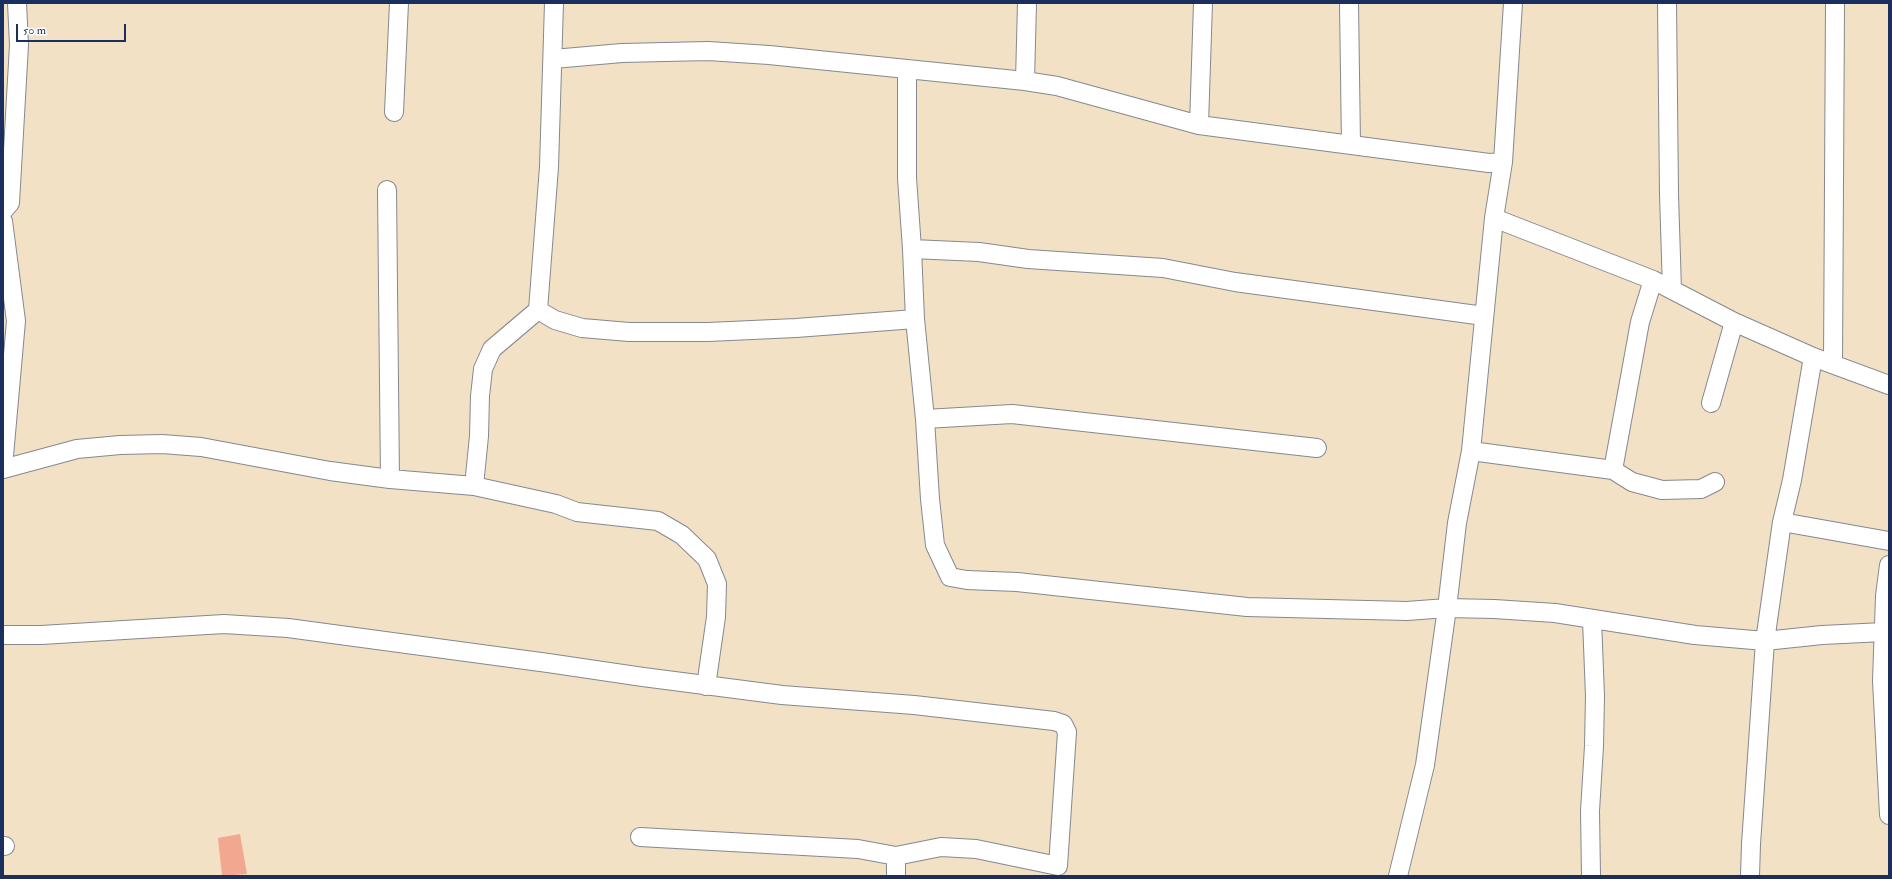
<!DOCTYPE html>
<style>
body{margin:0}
#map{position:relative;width:1892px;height:879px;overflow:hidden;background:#f2e1c4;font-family:"IM FELL Double Pica",serif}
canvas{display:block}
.frame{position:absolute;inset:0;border:4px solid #1b2f5e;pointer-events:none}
.scale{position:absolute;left:16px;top:24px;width:110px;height:18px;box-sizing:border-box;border:2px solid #1b2f5e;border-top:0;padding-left:5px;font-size:12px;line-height:14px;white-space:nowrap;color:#1b2f5e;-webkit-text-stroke:3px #fff;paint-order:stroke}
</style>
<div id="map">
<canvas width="1892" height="879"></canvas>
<div class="frame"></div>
<div class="scale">50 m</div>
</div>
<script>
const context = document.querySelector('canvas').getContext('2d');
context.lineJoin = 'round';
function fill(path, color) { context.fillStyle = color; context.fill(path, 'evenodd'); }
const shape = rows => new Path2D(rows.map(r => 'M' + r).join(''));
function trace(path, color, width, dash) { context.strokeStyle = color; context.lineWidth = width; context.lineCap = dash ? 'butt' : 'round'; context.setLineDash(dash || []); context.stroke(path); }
const building = shape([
 [240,834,247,874,222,876,218,838]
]);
const minor = shape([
 [1349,3,1351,145],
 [1667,3,1669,194,1672,290],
 [553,59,622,53,708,51,769,55,1025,81,1057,86,1199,125,1489,163,1503,162,1494,218,1471,451,1457,523,1447,608,1425,765,1398,876],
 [907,70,907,178,912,249,915,319,925,419,930,499,935,545,950,577,967,580,1017,582,1247,607,1407,611,1447,608,1494,609,1555,613,1695,635,1765,641,1822,635,1884,632],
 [1025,81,1027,3],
 [394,112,399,3],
 [1199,125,1203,3],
 [1503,162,1513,3],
 [387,190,390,479],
 [3,211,10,203,19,45,17,3],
 [1494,218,1653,280,1734,322,1813,357,1889,385],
 [3,221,16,321,3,467],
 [912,249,979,252,1028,259,1163,268,1235,282,1484,316],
 [538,310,555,320,582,328,629,332,708,332,796,328,915,319],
 [1833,364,1835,3],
 [1711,403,1734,322],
 [925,419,1012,414,1317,448],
 [1471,451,1613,470,1632,482,1662,490,1701,489,1715,482],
 [3,469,77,449,120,445,162,444,201,447,330,471,390,479,474,486,556,504,577,512,658,521,682,535,707,559,717,584,716,617,706,686],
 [1613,470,1640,322,1653,280],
 [474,486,479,436,480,396,483,369,492,349,538,310,549,167,554,3],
 [1782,522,1889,541],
 [1889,565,1885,596,1882,681,1889,815],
 [3,635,41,635,224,624,288,628,548,663,643,677,782,695,914,705,1054,721,1063,724,1067,732,1058,866,976,849,941,847,896,856,858,849,640,837],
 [3,846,5,846],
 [896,856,896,876],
 [1591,876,1590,811,1594,746,1595,696,1592,620],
 [1750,876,1751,844,1765,641,1782,522,1792,480,1813,357]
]);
fill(building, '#f2a791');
trace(minor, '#868891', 20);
trace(minor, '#fff', 18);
</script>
